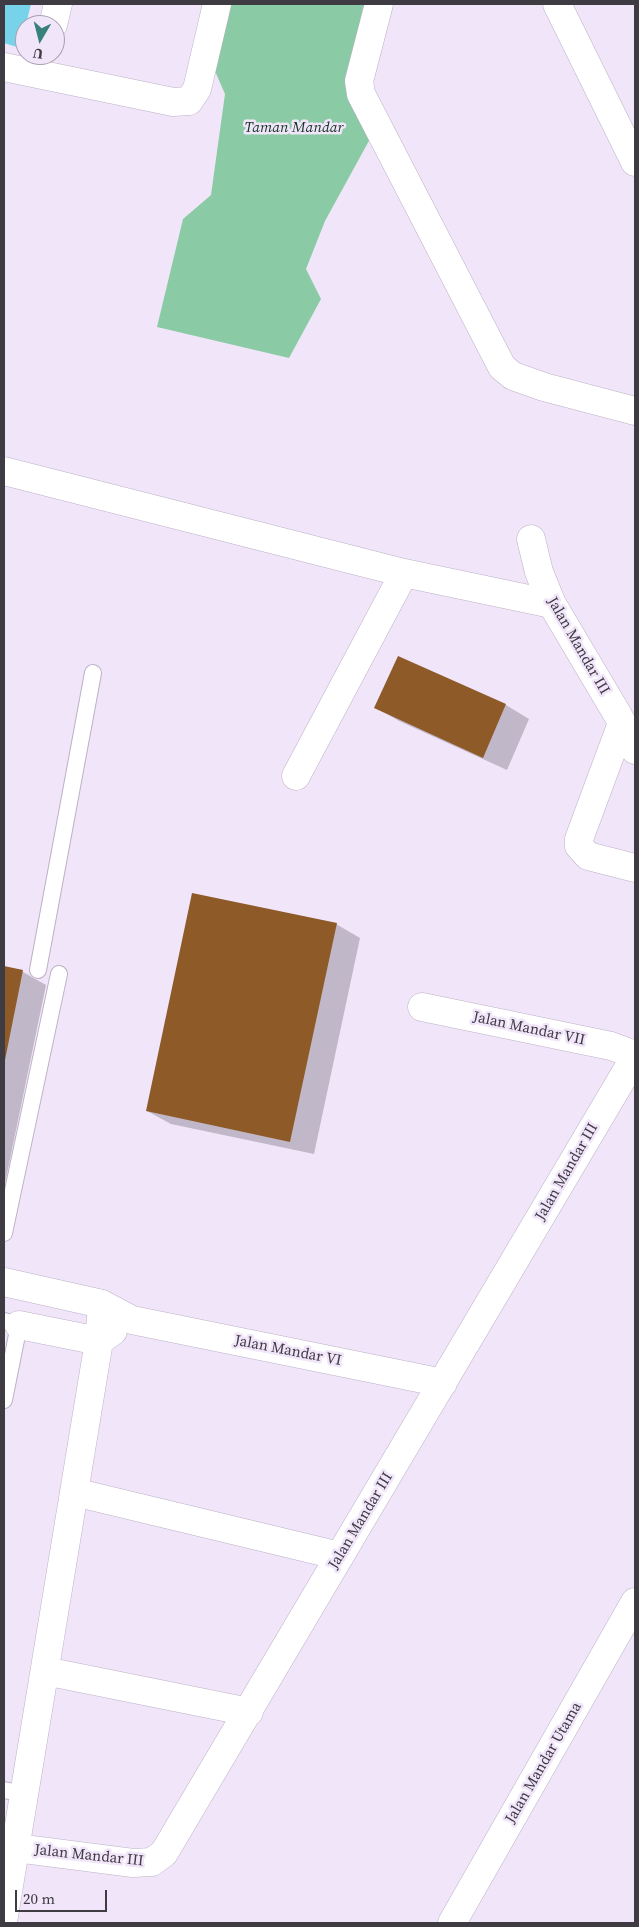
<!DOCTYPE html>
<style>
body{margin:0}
#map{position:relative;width:639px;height:1927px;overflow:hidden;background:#f1e5fa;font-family:"Source Serif 4",serif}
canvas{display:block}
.frame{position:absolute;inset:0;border:5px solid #3f3b43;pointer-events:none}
.north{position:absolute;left:15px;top:15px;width:50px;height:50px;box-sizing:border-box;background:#f1e5fa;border:1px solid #aaa1b1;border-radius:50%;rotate:188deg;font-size:14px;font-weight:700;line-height:20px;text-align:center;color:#3f3b43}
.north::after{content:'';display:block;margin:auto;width:18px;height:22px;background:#38807b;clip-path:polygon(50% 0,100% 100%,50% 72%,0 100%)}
.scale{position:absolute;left:15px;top:1890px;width:92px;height:22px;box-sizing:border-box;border:2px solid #3f3b43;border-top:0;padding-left:6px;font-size:15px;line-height:18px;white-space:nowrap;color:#3f3b43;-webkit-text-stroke:4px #f1e5fa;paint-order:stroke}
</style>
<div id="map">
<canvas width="639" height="1927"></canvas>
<div class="frame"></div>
<div class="north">U</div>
<div class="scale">20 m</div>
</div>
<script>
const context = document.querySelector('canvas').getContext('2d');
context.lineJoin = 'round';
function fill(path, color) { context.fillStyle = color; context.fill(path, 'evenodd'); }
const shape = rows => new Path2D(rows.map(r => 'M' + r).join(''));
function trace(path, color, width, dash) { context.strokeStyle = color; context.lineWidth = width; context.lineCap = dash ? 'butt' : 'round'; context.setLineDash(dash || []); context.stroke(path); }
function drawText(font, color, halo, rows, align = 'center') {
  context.font = font + ' "Source Serif 4",serif'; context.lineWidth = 5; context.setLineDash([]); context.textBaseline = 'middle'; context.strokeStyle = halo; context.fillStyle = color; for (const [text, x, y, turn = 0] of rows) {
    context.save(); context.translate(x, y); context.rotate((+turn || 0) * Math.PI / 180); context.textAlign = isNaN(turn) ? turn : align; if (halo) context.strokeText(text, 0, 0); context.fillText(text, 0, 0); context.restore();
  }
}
const green = shape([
 [213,4,370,4,352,83,376,128,325,221,306,269,321,299,289,358,157,327,183,219,211,195,225,94,204,46]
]);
const water = shape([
 [4,4,31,4,20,48,4,43]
]);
const shadow = shape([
 [399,658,506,705,529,719,507,770,399,721,375,707],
 [336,924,360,938,314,1154,171,1124,147,1111],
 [4,968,23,972,46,985,4,1188]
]);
const building = shape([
 [398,656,506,704,483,758,374,708],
 [192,893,337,923,290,1142,146,1111],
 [4,966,23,970,5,1060,4,1060]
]);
const service = shape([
 [38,970,93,673],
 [4,1233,59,974],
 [4,1321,19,1325,4,1400],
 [4,1790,24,1794]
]);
const minor = shape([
 [379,4,359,81,361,94,502,367,513,376,544,387,635,411],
 [557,4,635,162],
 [53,25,58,4],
 [4,67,173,102,189,101,197,89,217,4],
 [4,471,404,573,552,604],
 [531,539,539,572,552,604,619,717,635,750],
 [622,723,579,839,579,846,588,856,635,868],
 [296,776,404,573],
 [422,1007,611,1046,635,1055],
 [4,1282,102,1304,132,1320,443,1383],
 [19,1325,99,1341,113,1331],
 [74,1492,340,1556],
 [45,1671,249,1712],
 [16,1848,133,1863,152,1862,164,1853,635,1057],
 [4,1916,99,1341,102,1304],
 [452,1923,635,1602]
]);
const parkNames = [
 ["Taman Mandar",294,128]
];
const streetNames = [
 ["Jalan Mandar III",578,646,60],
 ["Jalan Mandar VII",529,1029,12],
 ["Jalan Mandar III",567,1172,-60],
 ["Jalan Mandar VI",288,1351,11],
 ["Jalan Mandar III",361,1521,-59],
 ["Jalan Mandar Utama",544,1763,-60],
 ["Jalan Mandar III",89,1856,6]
];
fill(green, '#8acba5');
fill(water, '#76d3e9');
fill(shadow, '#0003');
fill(building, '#8d5a28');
trace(service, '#bcb1c5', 18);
trace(minor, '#bcb1c5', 29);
trace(service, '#fff', 16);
trace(minor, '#fff', 28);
drawText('italic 15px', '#143423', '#f1e5fa', parkNames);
drawText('15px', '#3f3b43', '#f1e5fa', streetNames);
</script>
